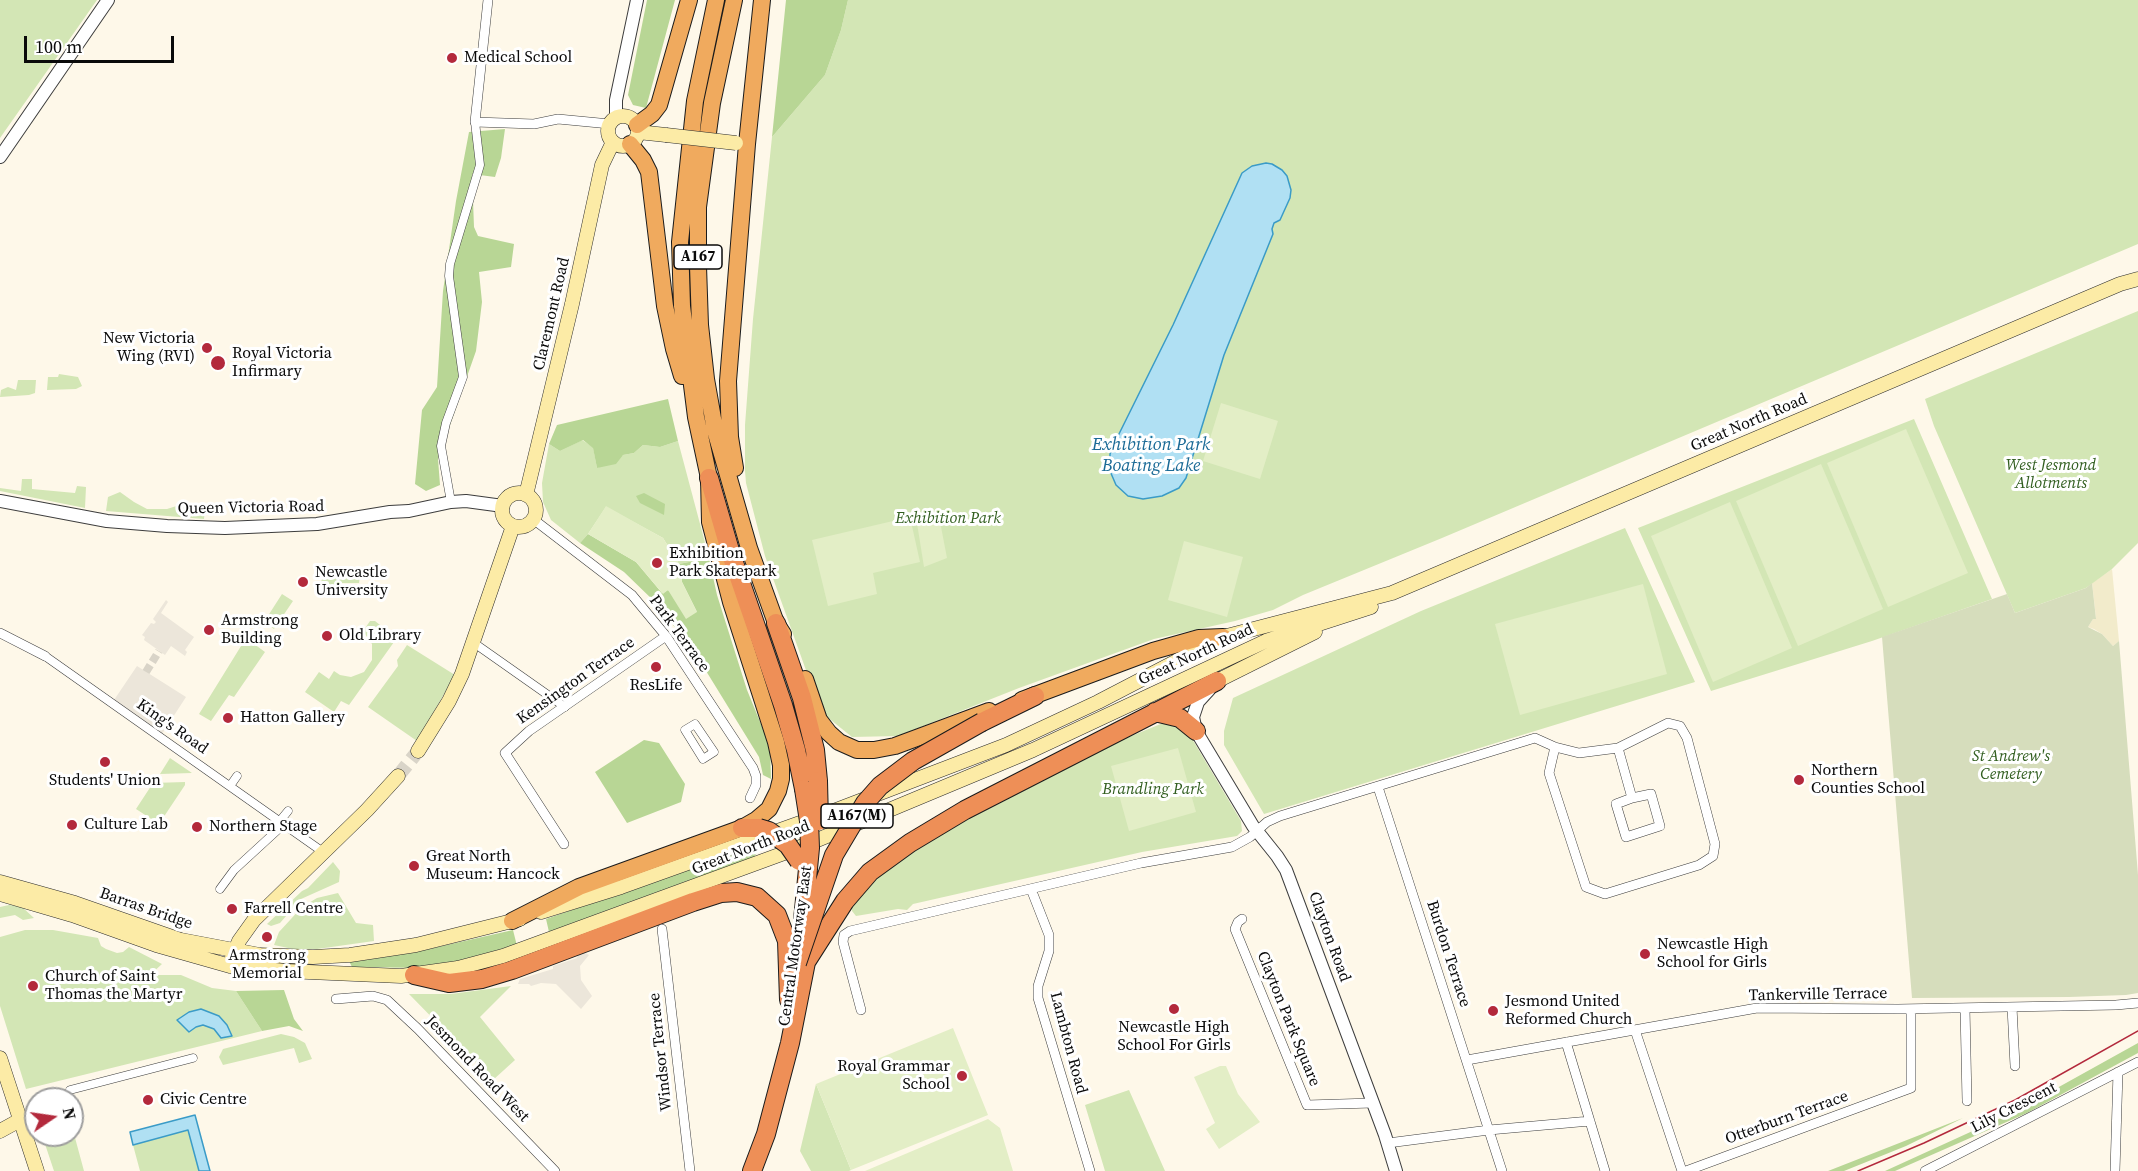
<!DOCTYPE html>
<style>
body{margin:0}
#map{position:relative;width:2138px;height:1171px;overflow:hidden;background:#fef8e9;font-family:"Source Serif 4",serif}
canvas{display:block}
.north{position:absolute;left:24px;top:1087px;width:60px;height:60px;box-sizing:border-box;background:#fff;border:2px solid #9d9d9d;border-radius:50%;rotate:77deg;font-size:16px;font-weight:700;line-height:24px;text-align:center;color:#0a0a0a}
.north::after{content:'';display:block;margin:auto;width:21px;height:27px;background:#b3293c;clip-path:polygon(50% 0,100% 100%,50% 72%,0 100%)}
.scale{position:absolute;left:24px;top:36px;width:150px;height:27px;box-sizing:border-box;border:3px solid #0a0a0a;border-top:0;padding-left:8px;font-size:18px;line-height:21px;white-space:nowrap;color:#0a0a0a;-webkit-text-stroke:4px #fff;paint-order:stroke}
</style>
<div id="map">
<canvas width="2138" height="1171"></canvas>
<div class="north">N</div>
<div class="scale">100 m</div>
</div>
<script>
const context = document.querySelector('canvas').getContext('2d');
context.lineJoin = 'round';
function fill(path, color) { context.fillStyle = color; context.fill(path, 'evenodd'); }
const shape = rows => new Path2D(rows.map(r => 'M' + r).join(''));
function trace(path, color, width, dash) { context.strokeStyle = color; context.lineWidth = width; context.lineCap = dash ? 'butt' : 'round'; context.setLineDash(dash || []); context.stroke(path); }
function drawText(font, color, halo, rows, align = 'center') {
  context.font = font + ' "Source Serif 4",serif'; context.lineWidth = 6; context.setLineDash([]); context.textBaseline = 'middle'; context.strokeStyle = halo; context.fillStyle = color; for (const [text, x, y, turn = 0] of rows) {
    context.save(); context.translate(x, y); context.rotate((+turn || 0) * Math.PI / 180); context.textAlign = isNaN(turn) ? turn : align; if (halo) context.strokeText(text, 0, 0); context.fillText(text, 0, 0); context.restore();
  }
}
const farmland = shape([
 [2112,569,2119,641,2113,646,2102,634,2094,629,2088,627,2093,619,2096,618,2092,583]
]);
const green = shape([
 [0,0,97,0,0,138],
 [848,0,2138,0,2138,244,1442,538,1303,595,1273,610,1235,621,1154,639,1019,688,898,736,852,737,821,712,765,556,746,483,745,471,745,425,753,319,772,137,825,75,841,30],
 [2138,311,2138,543,2112,569,2086,588,2015,613,1934,426,1925,399],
 [59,374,78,377,82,386,76,389,47,390,48,377,58,377],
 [18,380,36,380,35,393,29,395,0,397,1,390,8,387,16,390],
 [1914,419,1992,599,1872,641,1711,691,1638,528],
 [582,440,593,447,597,468,623,455,634,453,643,445,660,447,678,441,708,554,694,561,679,564,663,538,606,507,588,534,580,543,551,520,543,502,542,483,549,444,560,451],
 [22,479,32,479,32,489,75,493,77,486,86,487,85,508,0,491,0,488,21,491],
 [120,492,134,502,147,509,167,509,186,503,205,507,204,519,106,511,108,497],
 [1625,528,1695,682,1264,814,1224,745,1224,731,1233,698,1421,611],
 [360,575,359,583,341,583,333,587,320,583,323,578,331,576],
 [282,594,293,601,274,629,264,622],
 [370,621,375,621,394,636,394,642,349,705,341,701,334,712,305,692,319,672,329,679,334,671,340,675,351,677,364,672,372,660,372,644,363,631],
 [246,638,265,652,234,697,229,695,211,721,199,714],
 [407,645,455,675,417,741,368,707,398,666,397,660],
 [1168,721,1185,727,1241,821,1242,831,1237,836,1142,852,913,904,907,910,898,909,856,916,852,911,851,906,881,873,943,832,1124,739],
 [170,758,192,773,160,774],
 [185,782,185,785,159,824,136,809,153,783],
 [333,862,340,871,339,882,301,899,280,923,271,926,267,924,302,891,308,888],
 [338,893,356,923,373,925,374,941,317,949,293,949,274,945,279,932,302,907,317,898],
 [9,905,21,906,34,918,23,920,15,915,0,918,0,907],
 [25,930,53,930,98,938,101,946,106,949,117,953,123,952,129,947,162,964,150,975,181,975,212,988,236,991,262,1031,26,1089,0,1006,0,937],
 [511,986,480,1017,515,1060,493,1080,409,994,451,994],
 [281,1034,294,1037,305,1043,312,1059,299,1063,294,1048,223,1065,219,1057,223,1049],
 [816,1084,851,1170,849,1171,811,1171,800,1151],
 [1129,1090,1165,1171,1105,1171,1085,1105],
 [72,1104,78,1125,74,1134,84,1171,54,1171,42,1135,72,1135],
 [189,1130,199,1171,140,1171,133,1145]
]);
const forest = shape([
 [647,0,675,0,646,108,633,105,628,95],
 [786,0,848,0,841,30,825,75,772,137],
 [505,129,501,158,495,177,472,174,474,227,478,236,514,244,511,267,479,272,482,302,476,351,438,459,440,485,426,491,415,484,422,410,437,387,443,291,456,201,469,132],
 [668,399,678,441,660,447,643,445,634,453,623,455,616,464,597,468,593,448,583,440,560,451,549,444,557,425],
 [644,493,665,504,664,515,640,503,636,496],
 [588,534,636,562,662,593,668,590,697,612,682,582,679,564,694,561,708,554,717,595,747,690,770,746,771,779,763,775,759,757,695,653,656,603,624,572,580,543],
 [644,740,659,743,685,784,681,802,627,823,595,772],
 [763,843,754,857,549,932,546,919],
 [513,930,517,946,476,958,426,968,352,967,349,961,429,949],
 [284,990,294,1019,303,1031,289,1026,262,1031,236,991],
 [2138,1043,2138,1053,2027,1113,1895,1171,1885,1171,2012,1113],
 [1963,1118,1906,1146,1844,1171,1828,1171]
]);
const cemetery = shape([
 [2092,583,2096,619,2093,619,2088,627,2102,634,2113,646,2119,641,2138,875,2138,993,2126,995,2069,997,1912,998,1882,637,2007,594,2015,613,2086,588]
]);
const pitch = shape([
 [1221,403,1278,421,1260,479,1203,461],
 [1906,429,1968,573,1888,607,1827,463],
 [1821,464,1883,609,1798,646,1736,501],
 [1730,502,1792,648,1713,682,1651,536],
 [606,506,663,538,679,564,682,582,697,612,686,619,668,590,663,594,636,562,588,534],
 [938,511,947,558,924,567,916,517],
 [910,517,920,562,873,573,877,594,828,606,812,540],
 [1184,541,1243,557,1227,617,1168,600],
 [1643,584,1667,674,1520,715,1495,624],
 [1178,748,1196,812,1129,831,1111,766],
 [953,1028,988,1115,851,1170,816,1084],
 [1220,1066,1226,1066,1238,1094,1260,1122,1219,1149,1206,1129,1215,1123,1194,1077],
 [988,1119,1000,1128,1013,1171,865,1171]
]);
const plaza = shape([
 [166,600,168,602,161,613,194,637,185,650,187,652,185,656,171,646,165,655,144,640,145,637,142,635,151,623,154,624,156,622,153,619],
 [137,666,186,697,160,737,112,703],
 [582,951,589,955,580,966,581,980,592,996,581,1009,556,984,541,983,531,986,529,984,518,984,520,979,553,969,553,966,577,958,576,953]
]);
const water = shape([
 [1266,163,1272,164,1282,170,1287,176,1291,190,1290,198,1280,220,1274,223,1272,229,1273,234,1224,355,1186,478,1179,488,1162,496,1143,499,1128,496,1116,485,1110,471,1110,454,1114,444,1173,325,1242,173,1252,166,1266,163],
 [201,1009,219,1016,227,1025,232,1036,221,1038,214,1029,203,1025,196,1027,189,1032,177,1020,189,1012,201,1009],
 [195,1115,210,1171,199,1171,188,1130,133,1145,130,1132,195,1115]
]);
const pedestrianTunnel = shape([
 [146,672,159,651]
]);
const secondaryTunnel = shape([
 [398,776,418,751]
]);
const pedestrian = shape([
 [451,502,441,446,446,423,463,377,449,276,450,264,480,165,475,122],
 [474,643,565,707],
 [45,656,323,852],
 [695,724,714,752,703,759,685,730,695,724],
 [230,786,237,776],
 [279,822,288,811],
 [220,889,234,870,283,825],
 [70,1090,193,1058]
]);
const minor = shape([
 [488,0,475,122,534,124,558,119,610,124],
 [533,519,632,595,666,636,753,768,756,776,756,785,750,798],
 [0,633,45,656],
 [1618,748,1632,798,1651,794,1660,826,1626,837,1616,804,1632,798],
 [1378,787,1502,1171],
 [564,844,505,753,529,731,666,636],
 [1031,889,1049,935,1049,951,1038,986,1038,998,1090,1171],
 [1242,919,1238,922,1235,929,1307,1105,1372,1103],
 [662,929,690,1171],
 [336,999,373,996,387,1000,418,1029,555,1171],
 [2012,1007,2015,1066],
 [1965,1008,1967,1101],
 [861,1010,843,942,844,935,850,931,1141,863,1232,847,1250,837,1267,822,1280,816,1535,738,1555,747,1579,753,1618,748,1668,723,1680,726,1687,738,1715,844,1713,856,1699,865,1605,894,1586,887,1549,773,1555,747],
 [1635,1030,1682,1171],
 [1566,1042,1605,1171],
 [1467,1060,1757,1008,1898,1009,2116,1005,2138,1003],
 [1388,1143,1489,1130,1590,1121],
 [1686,1171,1911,1088,1911,1009],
 [1925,1171,2138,1062],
 [2115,1171,2118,1072]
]);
const tertiary = shape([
 [616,118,616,100,637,0],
 [0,157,108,0],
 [0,501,107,521,167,526,225,528,317,524,390,512,409,511,451,502,466,501,503,506],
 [1209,690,1198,702,1193,717,1196,731,1253,826,1277,856,1286,870,1385,1135,1396,1171]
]);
const secondary = shape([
 '608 131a15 15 0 1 1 30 0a15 15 0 1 1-30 0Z',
 [638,132,666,135],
 '502 510a17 17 0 1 1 34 0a17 17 0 1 1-34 0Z',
 [526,495,572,304,602,165,613,142],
 [1217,681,1315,632],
 [418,751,449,701,462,674,513,526],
 [0,882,75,903,181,940,260,955,313,957,350,955,416,945,520,919],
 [0,894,72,915,156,945,230,966,286,971,401,976,458,968,503,956,798,848,1033,750,1266,641,1371,607],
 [541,912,621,887,836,810,1006,745,1098,702,1223,637,1392,593,2120,284,2138,279],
 [232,958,239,941,254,920,367,810,398,776],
 [0,1058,37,1171],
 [0,1131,20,1120]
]);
const trunk = shape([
 [734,0,712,103,698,207,698,266,700,325,706,379,715,430,749,548,776,623,783,634],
 [637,125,652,114,659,105,689,0],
 [630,144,643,160,649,172,665,306,674,349,682,376],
 [735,468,730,437,728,381,747,144,762,0],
 [805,679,819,720,829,733,839,742,857,750,874,750,895,746,989,711],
 [1022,700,1153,651,1199,638,1223,637],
 [512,921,579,887,742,828,756,820,769,809,778,791,781,779,781,765,776,742,731,602,710,522,709,478,696,417,682,306,680,242,695,101,716,0]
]);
const motorway = shape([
 [709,478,731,554,783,705,796,750,804,789],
 [776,623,802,698,815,750,818,781],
 [1155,712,1180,718,1196,731],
 [982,722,1035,696],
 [742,828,759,828],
 [806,962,845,901,870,872,910,843,965,810,1217,681],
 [414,975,449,983,482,979,512,970,693,902,721,893,737,892,757,897,777,915,787,941,789,1000],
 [752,1171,766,1134,790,1043,808,952]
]);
const tram = shape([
 [1858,1171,1924,1143,2015,1100,2138,1031]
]);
const secondaryBridge = shape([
 [666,135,736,143]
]);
const motorwayBridge = shape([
 [818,781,819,821],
 [759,828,769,831,788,845,799,861],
 [803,920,810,848,809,821,804,789],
 [797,963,834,855,865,803,880,786,913,761,982,722]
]);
const markers = [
 [452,58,6,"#b3293c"],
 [207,348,6,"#b3293c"],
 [218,363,8,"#b3293c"],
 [657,563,6,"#b3293c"],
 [303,582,6,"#b3293c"],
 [209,630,6,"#b3293c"],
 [327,636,6,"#b3293c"],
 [656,667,6,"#b3293c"],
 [228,718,6,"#b3293c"],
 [105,762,6,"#b3293c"],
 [1799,780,6,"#b3293c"],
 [72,825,6,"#b3293c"],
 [197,827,6,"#b3293c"],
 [414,866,6,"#b3293c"],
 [232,909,6,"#b3293c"],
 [267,937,6,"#b3293c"],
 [1645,954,6,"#b3293c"],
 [33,986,6,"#b3293c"],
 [1174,1009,6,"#b3293c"],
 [1493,1011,6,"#b3293c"],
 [962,1076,6,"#b3293c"],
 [148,1100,6,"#b3293c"]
];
const shields = [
 [698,257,48],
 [857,816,72]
];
const shieldNames = [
 ["A167",698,257],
 ["A167(M)",857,816]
];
const poiNames = [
 ["Medical School",464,58],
 ["New Victoria",195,339,"right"],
 ["Wing (RVI)",195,357,"right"],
 ["Royal Victoria",232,354],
 ["Infirmary",232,372],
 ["Exhibition",669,554],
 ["Park Skatepark",669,572],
 ["Newcastle",315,573],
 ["University",315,591],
 ["Armstrong",221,621],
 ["Building",221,639],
 ["Old Library",339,636],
 ["ResLife",656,686,"center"],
 ["Hatton Gallery",240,718],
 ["Northern",1811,771],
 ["Counties School",1811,789],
 ["Students' Union",105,781,"center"],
 ["Culture Lab",84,825],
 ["Northern Stage",209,827],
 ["Great North",426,857],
 ["Museum: Hancock",426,875],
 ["Farrell Centre",244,909],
 ["Newcastle High",1657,945],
 ["School for Girls",1657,963],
 ["Armstrong",267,956,"center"],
 ["Memorial",267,974,"center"],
 ["Church of Saint",45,977],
 ["Thomas the Martyr",45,995],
 ["Jesmond United",1505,1002],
 ["Reformed Church",1505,1020],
 ["Newcastle High",1174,1028,"center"],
 ["School For Girls",1174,1046,"center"],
 ["Royal Grammar",950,1067,"right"],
 ["School",950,1085,"right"],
 ["Civic Centre",160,1100]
];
const streetNames = [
 ["Claremont Road",552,314,-77],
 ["Great North Road",1749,423,-23],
 ["Queen Victoria Road",251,508,-1],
 ["Park Terrace",679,634,54],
 ["Great North Road",1196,655,-25],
 ["Kensington Terrace",576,681,-35],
 ["King's Road",172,727,35],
 ["Great North Road",751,848,-21],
 ["Barras Bridge",146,909,19],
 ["Clayton Road",1329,937,70],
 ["Central Motorway East",796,946,-82],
 ["Burdon Terrace",1448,954,72],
 ["Tankerville Terrace",1818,995,-1],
 ["Clayton Park Square",1288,1019,68],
 ["Lambton Road",1068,1043,75],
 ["Windsor Terrace",661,1052,-96],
 ["Jesmond Road West",477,1069,46],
 ["Lily Crescent",2014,1108,-27],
 ["Otterburn Terrace",1787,1118,-20]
];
const parkNames = [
 ["West Jesmond",2051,466],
 ["Allotments",2051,484],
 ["Exhibition Park",948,519],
 ["St Andrew's",2011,757],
 ["Cemetery",2011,775],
 ["Brandling Park",1153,790]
];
const waterNames = [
 ["Exhibition Park",1151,445],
 ["Boating Lake",1151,466]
];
fill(farmland, '#f2ebcb');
fill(green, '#d3e6b5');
fill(forest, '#b8d695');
fill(cemetery, '#d6ddbc');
fill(pitch, '#e3eec6');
fill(plaza, '#ece6da');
fill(water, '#b0e0f3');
trace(water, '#3a9bc7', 1.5);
trace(pedestrianTunnel, '#d9d4c8', 8, [8, 4]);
trace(secondaryTunnel, '#d9d4c8', 14, [14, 7]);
trace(pedestrian, '#3d3d3d', 9);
trace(minor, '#3d3d3d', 10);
trace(tertiary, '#3d3d3d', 14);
trace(secondary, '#2c2c2c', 15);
trace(trunk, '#1b1b1b', 18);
trace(motorway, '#1b1b1b', 20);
trace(pedestrian, '#fff', 8);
trace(minor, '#fff', 9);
trace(tertiary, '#fff', 12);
trace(secondary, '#fceba6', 14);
trace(trunk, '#f0aa5e', 16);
trace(motorway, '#ee8f57', 18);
trace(tram, '#b3293c', 1.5);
trace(secondaryBridge, '#2c2c2c', 15, []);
trace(motorwayBridge, '#1b1b1b', 20, []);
trace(secondaryBridge, '#fceba6', 14);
trace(motorwayBridge, '#ee8f57', 18);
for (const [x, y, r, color] of markers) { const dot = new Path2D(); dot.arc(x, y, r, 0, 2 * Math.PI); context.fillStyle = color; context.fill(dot); trace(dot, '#fff', 2); }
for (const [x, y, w] of shields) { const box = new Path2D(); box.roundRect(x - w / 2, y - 12, w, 24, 4.5); context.fillStyle = '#fff'; context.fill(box); trace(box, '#0a0a0a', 1.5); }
drawText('bold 15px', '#0a0a0a', null, shieldNames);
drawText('16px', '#0a0a0a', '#fff', poiNames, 'left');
drawText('16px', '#0a0a0a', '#fff', streetNames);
drawText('italic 16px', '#315e1f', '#fff', parkNames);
drawText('italic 18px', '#1a6a96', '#fff', waterNames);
</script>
